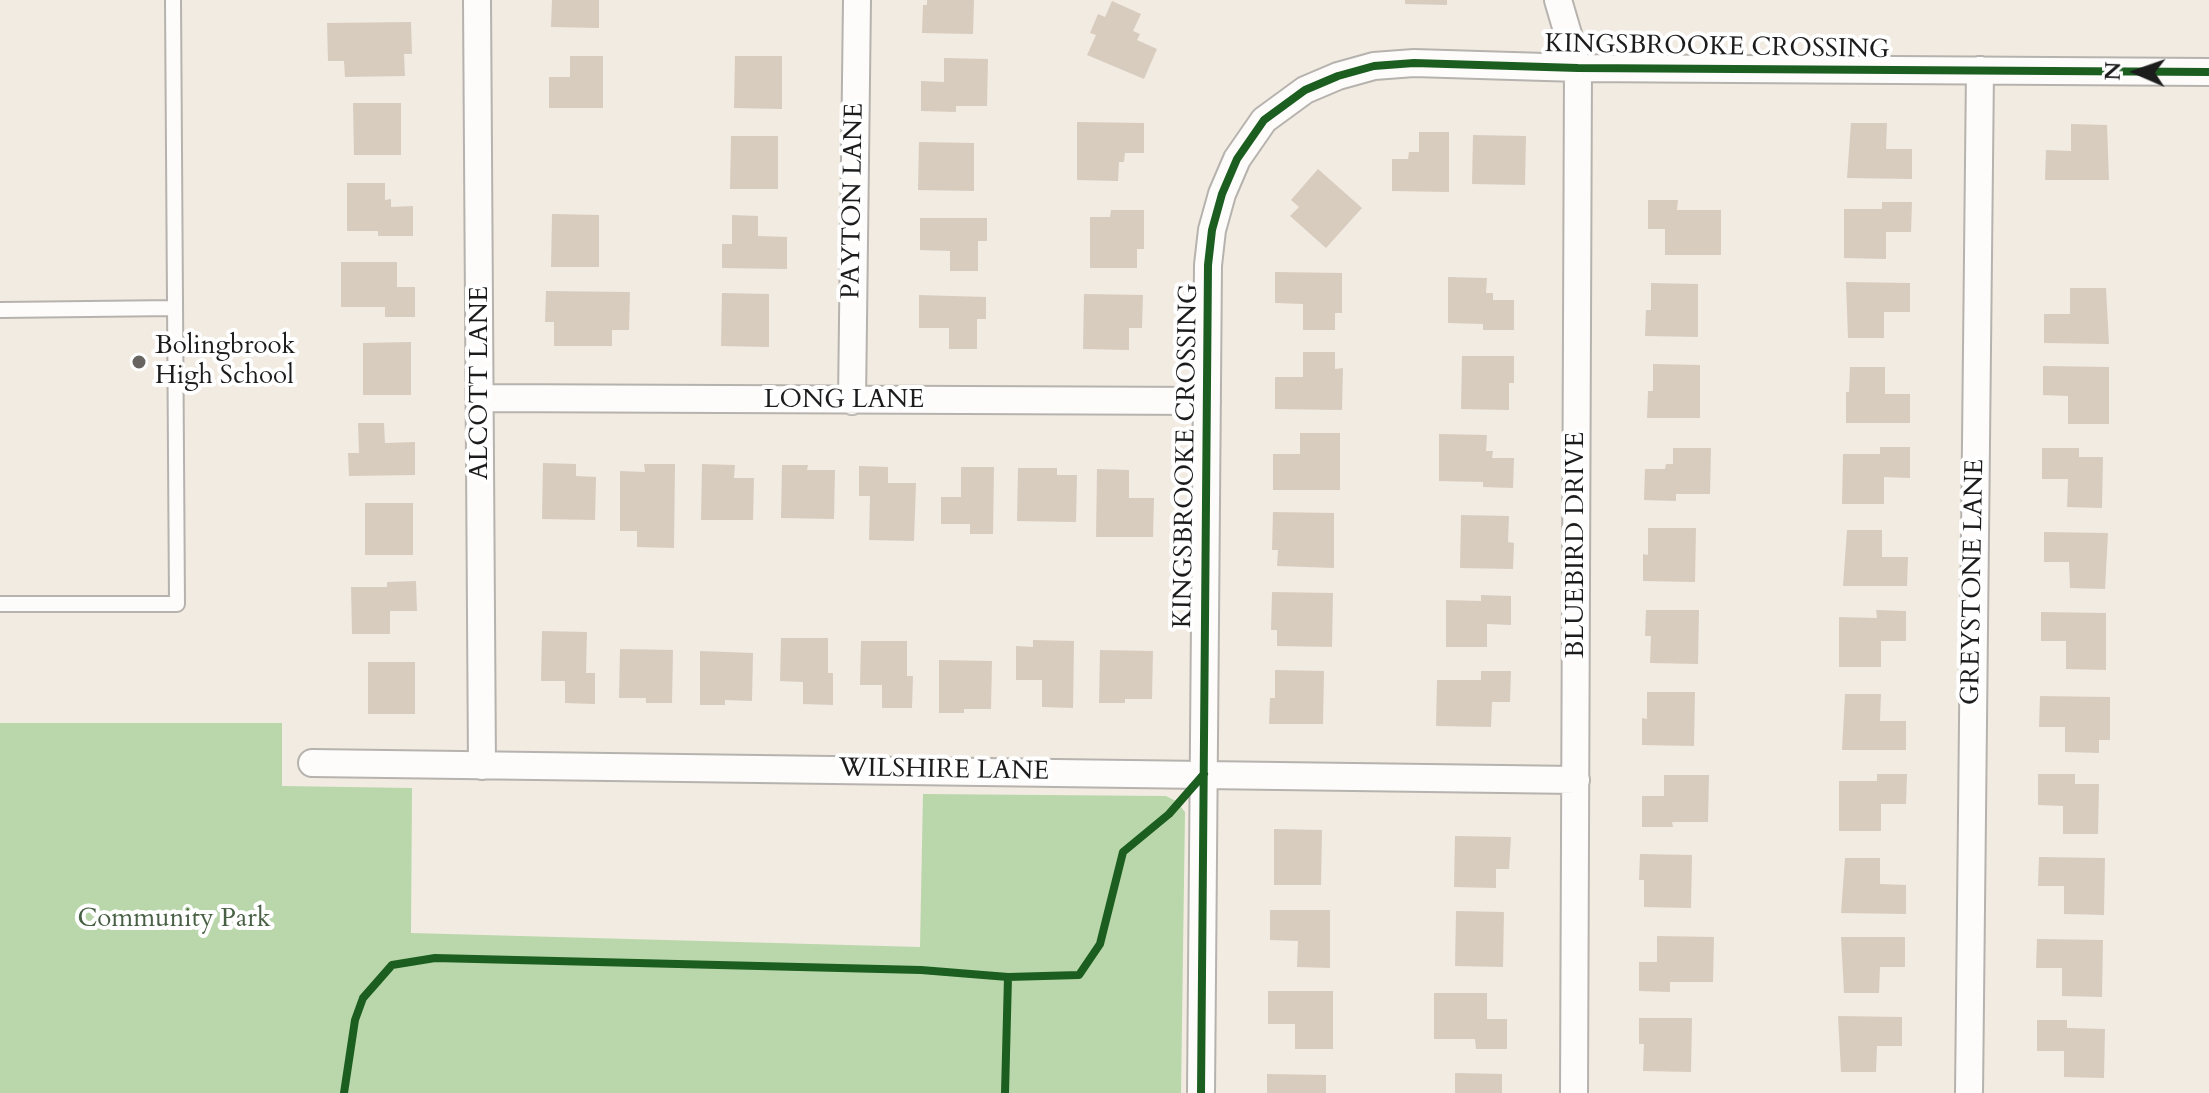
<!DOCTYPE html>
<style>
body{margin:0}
#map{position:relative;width:2209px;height:1093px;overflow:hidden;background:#f2ebe2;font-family:Cardo,serif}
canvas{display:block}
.north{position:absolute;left:2097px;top:32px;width:80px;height:80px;-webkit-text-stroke:6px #fff;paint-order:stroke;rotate:272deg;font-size:22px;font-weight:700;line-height:32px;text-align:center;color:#1c1c1c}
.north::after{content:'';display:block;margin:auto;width:28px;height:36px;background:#1c1c1c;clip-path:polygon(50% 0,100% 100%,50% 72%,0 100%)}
</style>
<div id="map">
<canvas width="2209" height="1093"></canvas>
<div class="north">N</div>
</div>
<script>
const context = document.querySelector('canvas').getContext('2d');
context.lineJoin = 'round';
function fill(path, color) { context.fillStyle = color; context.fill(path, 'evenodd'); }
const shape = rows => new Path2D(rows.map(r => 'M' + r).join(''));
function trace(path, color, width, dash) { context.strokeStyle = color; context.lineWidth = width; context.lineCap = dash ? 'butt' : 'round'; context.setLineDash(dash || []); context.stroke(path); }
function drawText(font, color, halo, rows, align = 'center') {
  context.font = font + ' Cardo,serif'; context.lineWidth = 8; context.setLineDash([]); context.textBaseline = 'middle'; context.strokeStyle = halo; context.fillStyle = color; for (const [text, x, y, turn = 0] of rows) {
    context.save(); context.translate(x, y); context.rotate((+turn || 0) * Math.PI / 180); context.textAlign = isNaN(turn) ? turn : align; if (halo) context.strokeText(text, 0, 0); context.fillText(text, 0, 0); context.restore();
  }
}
const green = shape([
 [0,723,282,723,282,786,412,788,411,933,920,947,923,794,1166,796,1176,801,1185,812,1181,1093,0,1093]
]);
const building = shape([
 [552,0,599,0,599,28,551,27],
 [927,0,974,0,973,34,922,33,923,5,927,5],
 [1405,0,1447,0,1447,5,1405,4],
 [1112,1,1141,14,1133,31,1140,34,1137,40,1157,49,1144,79,1087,55,1096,35,1090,33,1098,14,1105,17],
 [411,22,412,54,404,54,405,76,345,77,344,61,328,61,327,23],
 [570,56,603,56,603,108,549,108,549,77,570,77],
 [735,56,782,56,782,109,734,108],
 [944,58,988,59,987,106,956,106,956,112,921,111,921,81,944,82],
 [353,103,401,103,401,155,354,155],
 [1077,122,1144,123,1144,153,1125,153,1124,162,1119,162,1118,181,1077,180],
 [1851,123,1887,123,1886,149,1912,149,1912,179,1847,178],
 [2071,124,2107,125,2109,180,2045,180,2046,150,2071,151],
 [1419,132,1449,132,1449,192,1392,191,1392,159,1408,159,1409,152,1419,152],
 [1473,135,1526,136,1525,185,1472,184],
 [731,136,778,136,778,189,730,189],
 [919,142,974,143,974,191,918,190],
 [1318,169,1362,208,1326,248,1290,216,1299,207,1291,200],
 [347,183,385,183,385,200,391,199,391,207,413,206,413,236,378,236,378,231,347,231],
 [1648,200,1678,200,1677,210,1721,210,1721,255,1665,255,1665,229,1648,229],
 [1882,202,1912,202,1911,232,1886,232,1886,259,1844,258,1844,209,1882,209],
 [1111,210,1144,210,1144,249,1137,249,1137,268,1090,268,1090,217,1110,217],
 [552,214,599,215,599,267,551,267],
 [732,215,758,216,758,236,787,237,787,269,722,268,722,244,732,244],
 [920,218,987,218,987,241,978,241,978,271,950,271,950,251,920,250],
 [341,262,397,262,397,287,415,287,415,317,385,317,385,307,341,307],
 [1275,272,1342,273,1342,313,1335,313,1335,330,1303,330,1303,304,1275,303],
 [1448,277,1487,278,1486,293,1493,293,1493,300,1514,300,1514,330,1483,330,1483,324,1448,323],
 [1846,282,1910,283,1910,312,1884,312,1884,338,1848,338],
 [1651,283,1698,284,1698,337,1645,336,1646,310,1651,310],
 [2070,288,2106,288,2109,344,2044,343,2044,314,2070,314],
 [546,291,630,292,629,330,612,330,612,346,554,346,554,322,545,322],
 [722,293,769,294,769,347,721,346],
 [1084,294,1143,295,1142,328,1129,328,1129,350,1083,349],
 [919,295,986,297,986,319,977,319,977,349,949,349,949,328,919,328],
 [411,342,411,395,363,395,363,343],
 [1303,352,1335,352,1335,369,1343,368,1342,410,1275,409,1275,377,1303,377],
 [1462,356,1514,356,1514,383,1509,383,1509,410,1461,409],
 [1653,364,1700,365,1700,418,1647,418,1648,391,1653,391],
 [2043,366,2109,367,2109,424,2068,424,2068,396,2043,395],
 [1850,367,1885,367,1885,394,1910,394,1910,423,1846,423,1846,392,1849,392],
 [358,423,384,423,385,443,415,442,415,475,349,476,348,453,359,453],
 [1300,433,1340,433,1340,490,1273,490,1273,454,1300,454],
 [1439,434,1487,435,1486,451,1493,451,1492,458,1514,458,1513,488,1483,487,1483,482,1439,481],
 [1880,447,1910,447,1910,478,1884,477,1884,504,1842,504,1843,454,1880,454],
 [1673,448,1711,448,1710,494,1676,494,1676,501,1644,500,1645,469,1665,469,1666,464,1673,464],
 [2042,448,2079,448,2079,457,2103,457,2102,508,2067,507,2068,479,2042,479],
 [543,463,576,464,576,476,596,477,595,520,542,519],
 [644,464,675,464,674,548,637,547,637,531,620,531,620,471,645,472],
 [702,464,735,465,734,478,754,478,753,520,701,520],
 [782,465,808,465,807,470,835,470,834,519,781,518],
 [859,466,888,467,888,483,916,483,914,541,869,540,870,496,859,496],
 [961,467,994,467,993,534,970,534,970,524,941,524,941,497,961,497],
 [1018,468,1057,468,1057,475,1077,475,1076,522,1017,521],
 [1097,469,1129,470,1129,498,1154,498,1153,537,1096,537],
 [365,503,413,503,413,555,365,555],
 [1273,512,1334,513,1334,568,1277,566,1278,550,1272,550],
 [1461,515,1509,516,1508,542,1514,543,1513,569,1460,568],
 [1648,528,1696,528,1695,582,1643,581,1643,554,1648,555],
 [1847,530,1882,530,1882,557,1908,557,1907,586,1843,586],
 [2044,532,2108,533,2105,589,2070,588,2069,562,2044,562],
 [416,581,417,611,390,611,390,634,352,634,351,587,387,587,387,582],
 [1272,592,1333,593,1332,647,1277,646,1277,630,1271,630],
 [1481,595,1511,596,1511,625,1487,624,1487,647,1446,647,1446,600,1481,601],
 [1646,610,1699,610,1698,664,1650,663,1651,636,1645,636],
 [1876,610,1906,611,1906,641,1881,641,1881,667,1839,667,1839,617,1877,618],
 [2041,612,2106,613,2106,670,2066,669,2066,641,2041,641],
 [542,631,587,632,586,673,595,673,595,704,565,703,565,681,541,681],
 [781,638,828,638,828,673,833,673,833,705,803,704,803,682,780,681],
 [1033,640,1074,641,1073,708,1042,707,1042,680,1016,680,1016,646,1033,647],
 [861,641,907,641,907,676,913,676,912,708,882,708,882,685,860,685],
 [620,649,673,650,672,703,646,703,646,698,619,698],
 [1100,650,1153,651,1152,699,1125,699,1125,703,1099,703],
 [700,651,753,653,752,701,725,700,725,705,700,705],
 [939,660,992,661,991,709,964,709,964,713,939,713],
 [368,662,415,662,415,714,368,714],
 [1275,670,1324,671,1323,724,1269,724,1270,698,1275,698],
 [1481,671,1511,671,1510,702,1492,702,1491,727,1436,726,1437,680,1481,680],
 [1647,692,1695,692,1694,746,1642,745,1642,718,1647,719],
 [1845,694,1881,694,1880,721,1906,721,1906,750,1842,750],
 [2040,696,2110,697,2110,740,2099,740,2099,753,2065,752,2065,727,2039,727],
 [1877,774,1907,774,1906,804,1881,804,1881,831,1839,831,1839,781,1877,781],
 [2038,774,2075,774,2075,784,2099,784,2098,834,2063,834,2063,806,2038,805],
 [1664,775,1709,775,1708,822,1672,822,1673,827,1642,827,1642,796,1664,796],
 [1274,829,1322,830,1321,885,1274,885],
 [1455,836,1511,837,1509,869,1496,869,1496,888,1454,887],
 [1640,854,1692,855,1691,908,1644,907,1644,880,1639,880],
 [2039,857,2105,858,2104,915,2064,914,2064,886,2038,886],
 [1845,858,1880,858,1880,884,1906,885,1906,914,1841,913],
 [1270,910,1330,910,1330,968,1297,967,1298,941,1270,940],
 [1456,911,1504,912,1503,967,1455,966],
 [1657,936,1714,937,1713,982,1670,982,1670,992,1639,991,1639,962,1657,962],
 [1841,937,1905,937,1905,967,1880,967,1879,993,1844,993],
 [2037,939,2103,940,2102,997,2062,996,2062,968,2036,968],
 [1268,991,1333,991,1333,1049,1295,1049,1295,1024,1268,1024],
 [1434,993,1487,993,1487,1019,1507,1019,1507,1049,1476,1049,1475,1039,1434,1039],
 [1838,1016,1902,1017,1902,1046,1877,1046,1876,1072,1841,1072],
 [1639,1018,1692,1018,1691,1072,1643,1071,1644,1044,1639,1044],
 [2037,1020,2067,1020,2067,1028,2105,1029,2104,1078,2064,1077,2064,1051,2037,1051],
 [1455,1073,1502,1074,1502,1093,1455,1093],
 [1267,1074,1326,1075,1326,1093,1267,1093]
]);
const lane = shape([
 [0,310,175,308],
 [0,604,177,604,173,0]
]);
const street = shape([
 [477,0,482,766],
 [1558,0,1578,68,1574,1093],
 [481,398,1207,401],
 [852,401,857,0],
 [312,763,1576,780],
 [1201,1093,1208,265,1212,230,1222,194,1237,159,1264,120,1305,90,1338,76,1374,66,1414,63,1578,68,2209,72],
 [1969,1093,1980,70]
]);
const cycleway = shape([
 [344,1093,355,1020,363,998,392,965,435,958,921,970,1008,977,1079,975,1100,944,1123,852,1169,814,1204,774],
 [1005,1093,1008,977],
 [1201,1093,1208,265,1212,230,1222,194,1237,159,1264,120,1305,90,1338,76,1374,66,1414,63,1578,68,2209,72]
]);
const markers = [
 [139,362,8,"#676461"]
];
const streetNames = [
 ["KINGSBROOKE CROSSING",1717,48,1],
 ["PAYTON LANE",854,201,-89],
 ["ALCOTT LANE",481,383,-90],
 ["LONG LANE",844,401],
 ["KINGSBROOKE CROSSING",1187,456,-89],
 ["BLUEBIRD DRIVE",1577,545,-90],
 ["GREYSTONE LANE",1974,582,-89],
 ["WILSHIRE LANE",944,771,1]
];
const poiNames = [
 ["Bolingbrook",155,347],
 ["High School",155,377]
];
const parkNames = [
 ["Community Park",174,920]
];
fill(green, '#b9d7aa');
fill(building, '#d8ccbf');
trace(lane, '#b6b2ad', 18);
trace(street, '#b6b2ad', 30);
trace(lane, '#fdfcfb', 14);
trace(street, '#fdfcfb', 26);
trace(cycleway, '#1b5e20', 8);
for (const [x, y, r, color] of markers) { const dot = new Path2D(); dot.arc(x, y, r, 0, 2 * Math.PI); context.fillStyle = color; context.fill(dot); trace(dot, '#fff', 3); }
drawText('26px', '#1c1c1c', '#fff', streetNames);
drawText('26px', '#1c1c1c', '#fff', poiNames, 'left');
drawText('26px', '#486043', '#fff', parkNames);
</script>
